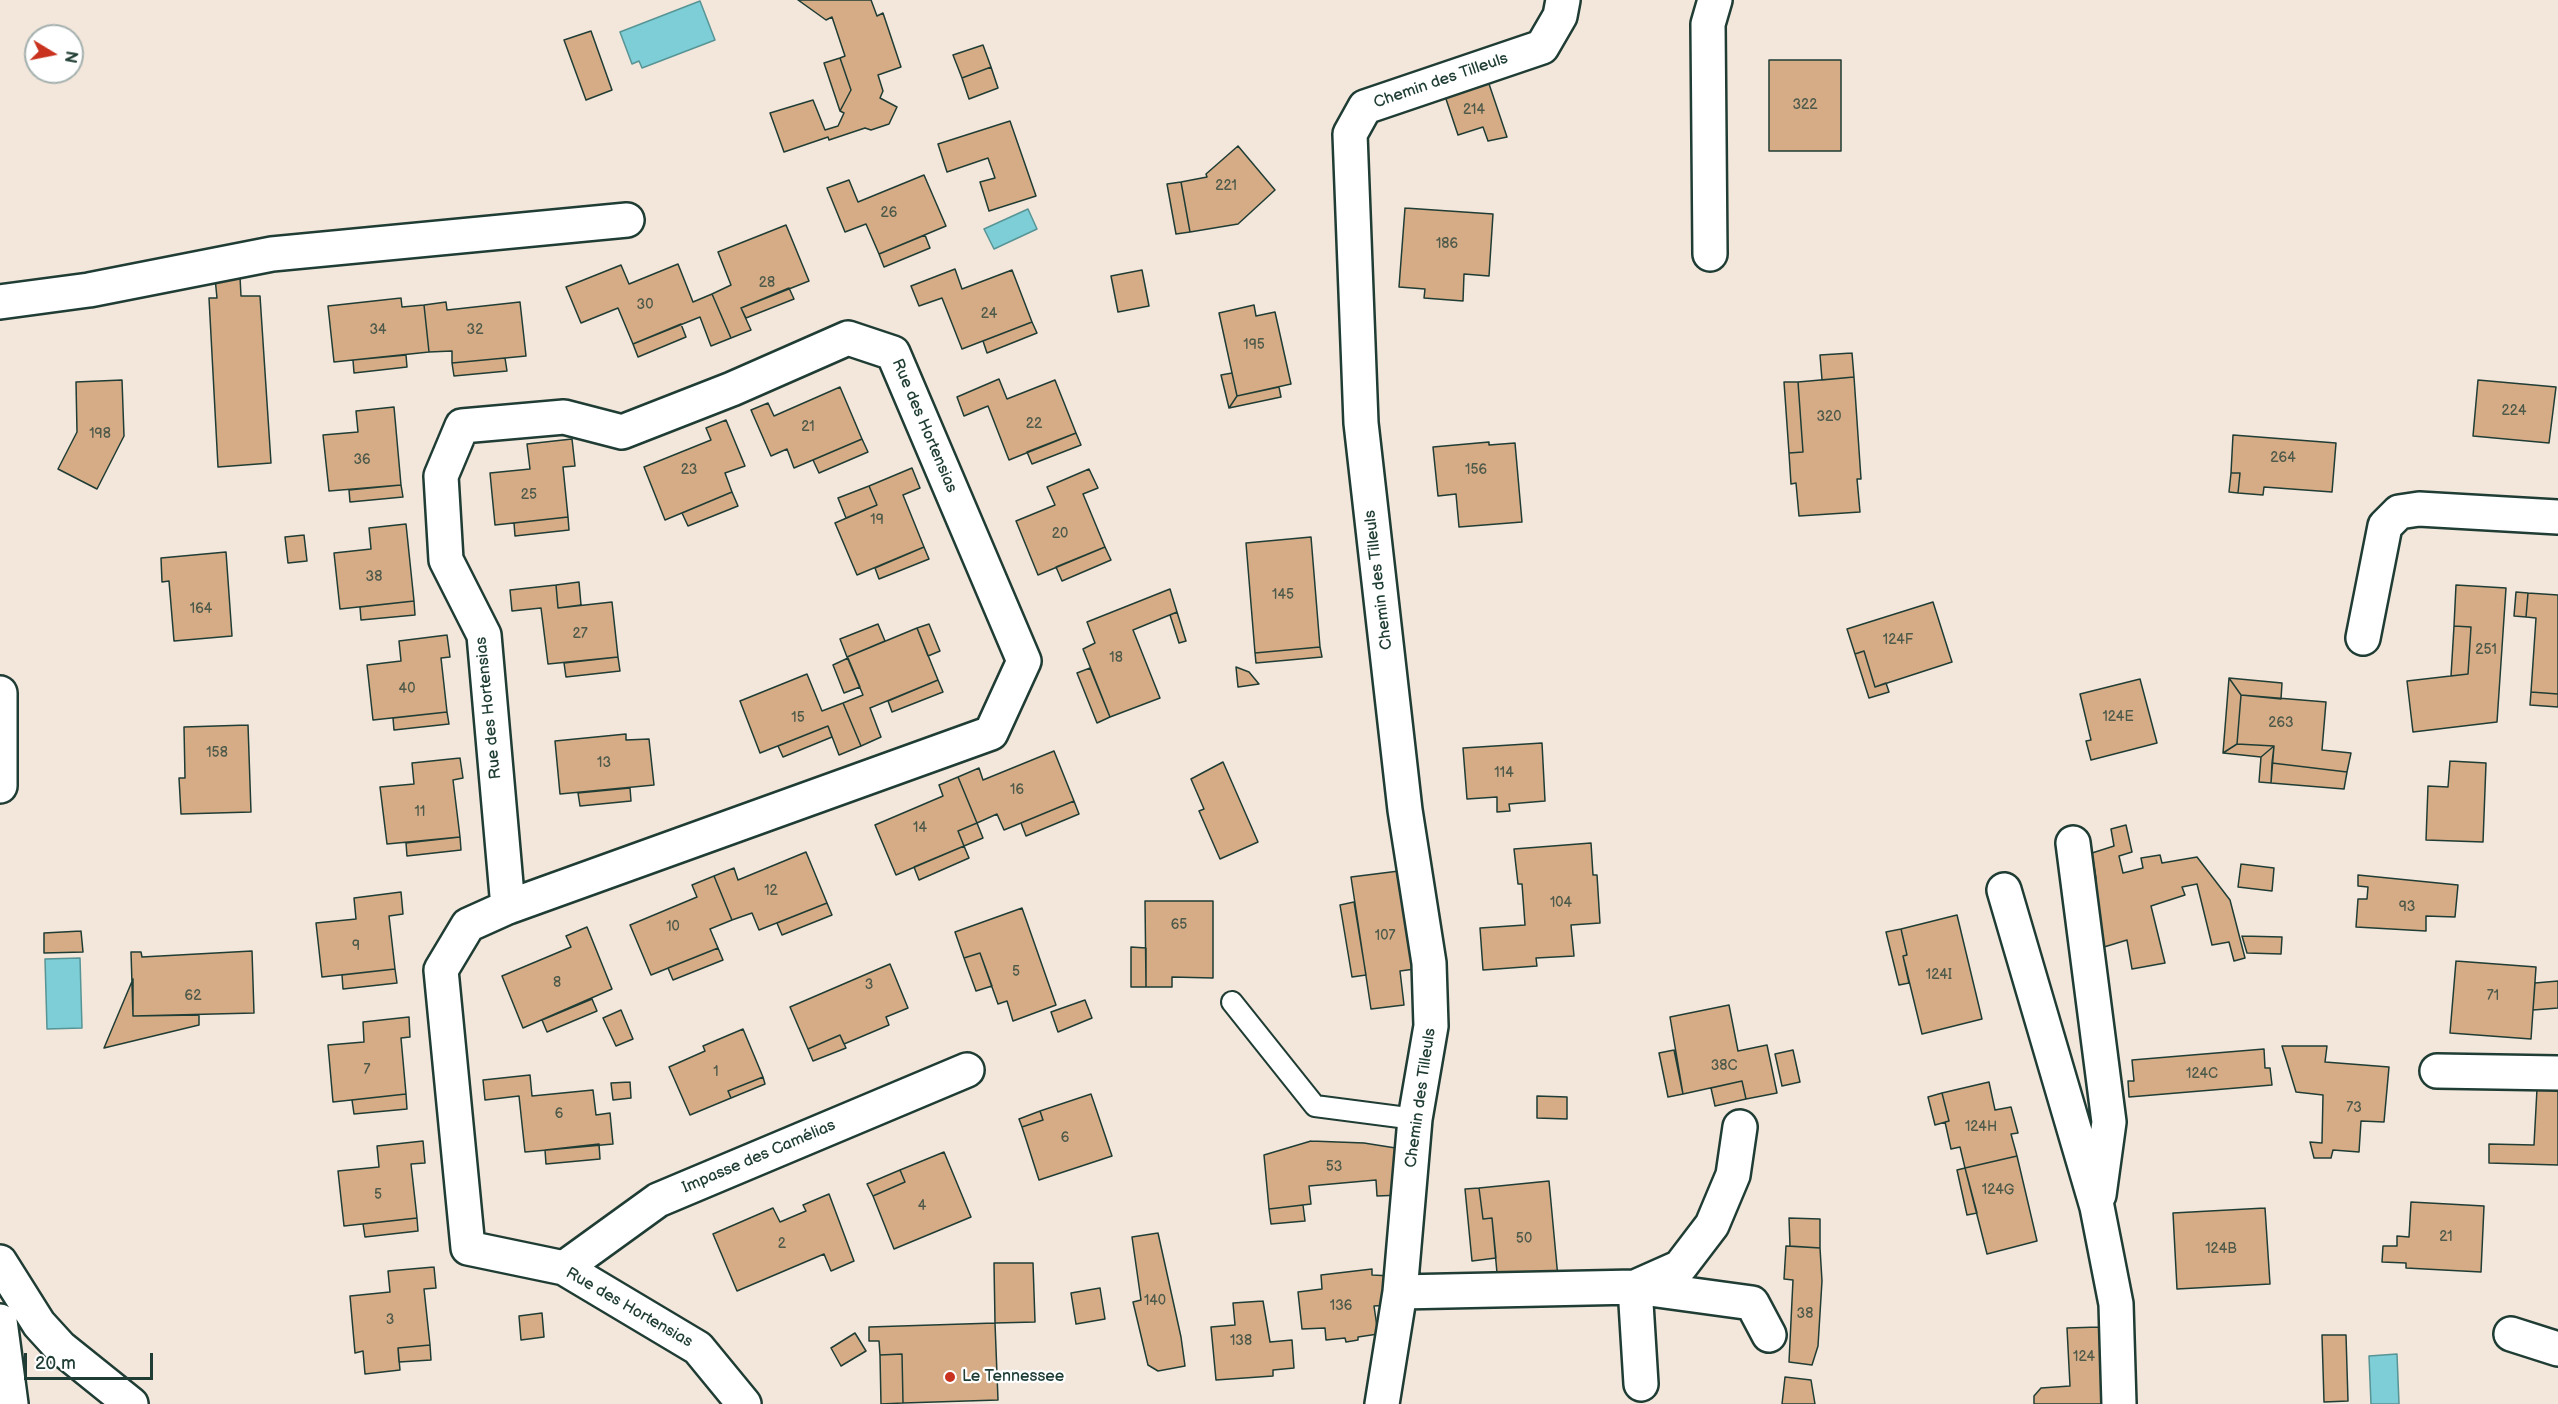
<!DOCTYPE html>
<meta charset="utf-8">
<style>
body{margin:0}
#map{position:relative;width:2558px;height:1404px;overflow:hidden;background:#f3e6db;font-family:"Balsamiq Sans",sans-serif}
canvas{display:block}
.north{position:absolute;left:24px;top:24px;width:60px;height:60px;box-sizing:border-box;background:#fff;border:2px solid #a5b1ae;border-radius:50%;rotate:100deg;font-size:16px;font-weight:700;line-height:24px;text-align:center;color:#1f3d34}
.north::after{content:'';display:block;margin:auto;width:21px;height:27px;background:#c8321e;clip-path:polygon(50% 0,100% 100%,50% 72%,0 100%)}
.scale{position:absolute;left:24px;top:1353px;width:129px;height:27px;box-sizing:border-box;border:3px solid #1f3d34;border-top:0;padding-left:8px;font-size:18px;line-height:21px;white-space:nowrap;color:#1f3d34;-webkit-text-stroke:4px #fff;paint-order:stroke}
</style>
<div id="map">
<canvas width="2558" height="1404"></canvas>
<div class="north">N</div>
<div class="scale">20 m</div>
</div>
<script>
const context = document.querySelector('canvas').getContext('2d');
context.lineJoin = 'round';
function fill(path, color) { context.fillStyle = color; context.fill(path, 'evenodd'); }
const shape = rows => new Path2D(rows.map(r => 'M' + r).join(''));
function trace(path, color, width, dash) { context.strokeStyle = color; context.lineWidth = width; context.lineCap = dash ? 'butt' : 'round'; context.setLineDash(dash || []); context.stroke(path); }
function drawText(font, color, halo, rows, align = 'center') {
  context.font = font + ' "Balsamiq Sans",sans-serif'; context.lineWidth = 4.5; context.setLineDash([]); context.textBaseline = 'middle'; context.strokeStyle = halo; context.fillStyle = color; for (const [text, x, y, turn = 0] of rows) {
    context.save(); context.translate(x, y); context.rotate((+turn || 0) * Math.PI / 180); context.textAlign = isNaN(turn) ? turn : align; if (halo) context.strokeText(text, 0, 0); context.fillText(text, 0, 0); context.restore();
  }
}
const water = shape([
 [700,1,715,40,642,68,639,61,632,64,620,32,700,1],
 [1028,209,1037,229,994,249,984,229,1028,209],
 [80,958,82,1028,47,1029,45,959,80,958],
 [2397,1354,2399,1404,2371,1404,2369,1356,2397,1354]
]);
const building = shape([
 [798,0,871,0,877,16,883,13,901,67,878,75,883,91,880,98,897,107,889,124,871,130,865,128,829,140,828,137,784,152,770,113,813,100,825,130,838,126,844,113,840,111,851,90,840,58,845,56,832,17,826,20,798,0],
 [591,31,612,90,586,100,564,40,591,31],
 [983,45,991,67,962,78,953,55,983,45],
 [840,58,851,90,840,111,824,63,840,58],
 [1769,60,1841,60,1841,151,1769,151,1769,60],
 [991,67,998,88,969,99,962,78,991,67],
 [1487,78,1507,137,1488,141,1483,127,1458,135,1444,93,1487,78],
 [1010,121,1036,196,989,211,980,182,995,178,988,158,947,172,938,144,1010,121],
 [1238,146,1275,190,1238,224,1190,232,1181,182,1207,177,1206,174,1238,146],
 [924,175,946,226,879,254,866,224,845,232,827,188,849,180,858,202,924,175],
 [1181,182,1190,232,1176,234,1167,184,1181,182],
 [1405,208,1493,214,1489,276,1464,274,1463,301,1424,298,1425,289,1399,287,1405,208],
 [786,225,809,281,741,308,751,330,731,338,712,294,731,285,718,252,786,225],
 [925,235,930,248,884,267,879,254,925,235],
 [678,264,693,302,712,294,731,338,711,346,700,317,633,344,618,308,581,323,566,287,621,265,629,284,678,264],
 [955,269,962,289,1012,270,1032,322,962,349,942,298,919,306,911,286,955,269],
 [1142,270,1149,306,1118,312,1111,276,1142,270],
 [240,277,241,296,260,296,271,463,218,467,209,298,217,298,215,278,240,277],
 [789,288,794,299,746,318,741,308,789,288],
 [401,298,402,307,424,305,429,352,334,362,328,306,401,298],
 [446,302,447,310,520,302,526,356,452,363,452,351,429,352,424,305,446,302],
 [1254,305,1256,316,1275,312,1291,384,1237,396,1219,313,1254,305],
 [1032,322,1037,333,987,353,983,341,1032,322],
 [681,324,686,337,638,357,633,344,681,324],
 [1852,353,1854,377,1822,380,1820,355,1852,353],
 [406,355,407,367,354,373,353,360,406,355],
 [505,358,507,371,454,376,452,363,505,358],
 [1232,373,1237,396,1229,408,1221,375,1232,373],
 [1854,377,1861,479,1857,479,1860,512,1799,516,1796,483,1791,484,1789,453,1803,452,1798,382,1854,377],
 [999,379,1007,399,1055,380,1076,433,1009,460,988,406,964,416,957,397,999,379],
 [122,380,124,436,97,489,58,469,77,432,76,382,122,380],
 [2478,380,2556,387,2549,443,2473,436,2478,380],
 [1784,382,1798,382,1803,452,1789,453,1784,382],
 [840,387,862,439,794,468,787,449,771,456,751,410,768,403,774,416,840,387],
 [1279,387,1281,397,1229,408,1237,396,1279,387],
 [394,407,401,485,329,491,323,435,358,432,356,411,394,407],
 [726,420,745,466,725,473,732,492,665,520,644,467,711,440,706,428,726,420],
 [1076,433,1081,445,1032,464,1027,452,1076,433],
 [2233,435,2336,443,2332,492,2264,487,2263,495,2238,493,2240,473,2231,473,2233,435],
 [572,439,575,466,563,467,568,517,495,525,490,473,530,469,527,444,572,439],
 [862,439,868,452,819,473,813,460,862,439],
 [1489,442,1489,445,1515,443,1522,522,1459,527,1456,494,1438,496,1433,447,1489,442],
 [912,468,920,488,903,495,924,547,857,575,835,523,877,505,869,486,912,468],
 [1089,469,1098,488,1083,494,1105,547,1038,575,1016,521,1055,505,1047,487,1089,469],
 [2231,473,2240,473,2238,493,2229,492,2231,473],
 [401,485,403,497,350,502,349,490,401,485],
 [869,486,877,505,846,518,838,498,869,486],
 [732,492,738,506,688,526,682,513,732,492],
 [568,517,569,530,515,536,514,523,568,517],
 [406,524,414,601,340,609,334,553,371,549,369,528,406,524],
 [304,535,307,561,288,563,285,537,304,535],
 [1311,537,1320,647,1255,653,1246,543,1311,537],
 [924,547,929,559,879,579,875,568,924,547],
 [1105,547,1111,560,1062,581,1056,567,1105,547],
 [226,552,232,636,174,641,169,581,162,582,161,558,226,552],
 [579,582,581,605,558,608,556,585,579,582],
 [556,585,558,608,612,602,618,657,548,664,541,608,512,611,510,590,556,585],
 [2456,585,2506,588,2497,722,2413,732,2407,681,2468,674,2471,627,2454,626,2456,585],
 [1170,589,1177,612,1133,630,1160,698,1110,717,1083,649,1095,643,1087,622,1170,589],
 [2516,592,2528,593,2526,617,2514,616,2516,592],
 [2528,593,2558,595,2558,694,2531,692,2536,618,2526,617,2528,593],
 [414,601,415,615,361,620,360,607,414,601],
 [1933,602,1952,662,1875,687,1864,651,1855,654,1847,629,1933,602],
 [1177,612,1186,641,1179,643,1170,615,1177,612],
 [878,624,885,641,847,657,840,639,878,624],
 [929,624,940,651,928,656,917,628,929,624],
 [2454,626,2471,627,2468,674,2451,676,2454,626],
 [917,628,938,680,870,708,881,737,861,746,843,703,863,695,847,657,917,628],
 [447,635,450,657,441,658,447,712,373,720,367,665,401,661,399,641,447,635],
 [1320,647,1322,657,1256,663,1255,653,1320,647],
 [1864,651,1875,687,1886,683,1889,692,1869,698,1855,654,1864,651],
 [618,657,620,671,566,677,564,663,618,657],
 [848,658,860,687,844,693,833,665,848,658],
 [1236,667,1249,672,1259,684,1238,687,1236,667],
 [1090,668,1110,717,1097,723,1077,673,1090,668],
 [807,674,822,711,843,703,861,746,839,755,828,726,760,753,740,701,807,674],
 [2229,678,2241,695,2237,744,2223,753,2229,678],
 [2229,678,2282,683,2281,699,2241,695,2229,678],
 [2140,679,2157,743,2091,760,2086,741,2091,740,2080,694,2140,679],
 [938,680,943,692,892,712,888,701,938,680],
 [2531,692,2558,694,2558,707,2530,705,2531,692],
 [2241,695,2326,702,2322,750,2351,753,2347,772,2272,763,2274,746,2237,744,2241,695],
 [447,712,449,724,394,730,393,718,447,712],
 [248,725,251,812,181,814,179,778,185,778,184,727,248,725],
 [828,726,832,737,783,757,778,746,828,726],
 [626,734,626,740,649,739,654,785,560,794,555,741,626,734],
 [1542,743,1545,801,1509,804,1510,811,1497,812,1497,797,1467,799,1463,748,1542,743],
 [2237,744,2274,746,2261,757,2223,753,2237,744],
 [2274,746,2271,783,2259,782,2261,757,2274,746],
 [1054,751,1074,801,1004,830,997,814,977,823,958,777,979,768,983,780,1054,751],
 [460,758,463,778,453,780,460,837,387,844,380,787,414,784,412,763,460,758],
 [2450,761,2486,763,2483,842,2426,840,2428,786,2448,787,2450,761],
 [1223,762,1258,842,1220,859,1199,811,1204,809,1191,779,1223,762],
 [2272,763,2347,772,2344,789,2271,783,2272,763],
 [958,777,977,823,958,831,964,846,896,875,875,825,943,796,939,785,958,777],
 [630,788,631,801,580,806,578,793,630,788],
 [1074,801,1079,814,1026,836,1021,823,1074,801],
 [977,823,983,838,964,846,958,831,977,823],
 [2126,825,2132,852,2119,856,2123,873,2143,868,2141,858,2160,855,2162,863,2197,857,2230,900,2245,958,2234,961,2229,942,2212,945,2197,884,2182,887,2185,895,2151,906,2165,963,2132,969,2127,940,2104,947,2092,880,2096,879,2092,853,2114,846,2111,829,2126,825],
 [460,837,461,850,407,856,406,843,460,837],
 [1591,843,1593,875,1597,875,1600,923,1571,925,1574,956,1536,958,1537,966,1483,970,1480,928,1525,925,1522,884,1518,884,1514,849,1591,843],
 [964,846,969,858,919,880,914,867,964,846],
 [806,852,827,903,759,930,752,913,732,920,714,876,734,868,738,880,806,852],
 [2241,864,2274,868,2272,891,2238,887,2241,864],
 [1399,871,1415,969,1400,971,1404,1005,1371,1009,1351,877,1399,871],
 [2358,875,2458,885,2455,917,2426,916,2426,931,2356,927,2358,899,2367,899,2368,887,2358,886,2358,875],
 [714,876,732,920,710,929,718,948,651,975,630,925,697,897,692,885,714,876],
 [401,892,403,914,389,916,395,969,322,977,316,923,356,919,354,898,401,892],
 [1145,901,1213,901,1213,978,1172,977,1172,987,1146,987,1145,901],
 [1354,902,1366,975,1352,977,1340,905,1354,902],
 [827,903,832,915,782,935,777,923,827,903],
 [1022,908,1056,1005,1013,1021,1007,1001,998,1004,980,953,964,958,955,932,1022,908],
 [1957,915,1982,1019,1922,1034,1903,956,1907,955,1901,929,1957,915],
 [587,927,612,989,523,1028,502,976,571,947,566,936,587,927],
 [1901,929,1907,955,1903,956,1909,983,1899,985,1886,932,1901,929],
 [81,931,83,952,44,953,44,933,81,931],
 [2242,936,2282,937,2281,954,2247,953,2242,936],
 [1131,947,1146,948,1146,987,1131,987,1131,947],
 [718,948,723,960,673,980,668,968,718,948],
 [252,951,254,1013,133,1016,131,952,141,952,142,957,252,951],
 [980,953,992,986,976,991,964,958,980,953],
 [2456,961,2536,967,2531,1039,2450,1033,2456,961],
 [890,964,908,1008,886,1017,889,1025,844,1044,840,1035,808,1049,790,1007,890,964],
 [395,969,397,983,343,989,342,975,395,969],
 [133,979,133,1016,199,1015,199,1025,104,1048,133,979],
 [2558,981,2558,1008,2533,1010,2535,983,2558,981],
 [592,999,597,1011,547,1032,542,1020,592,999],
 [1085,1000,1092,1018,1058,1032,1051,1012,1085,1000],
 [1729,1005,1738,1051,1767,1045,1777,1093,1746,1099,1742,1081,1683,1094,1670,1017,1729,1005],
 [621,1010,633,1039,616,1046,603,1018,621,1010],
 [409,1017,410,1037,401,1038,406,1094,333,1102,328,1045,364,1042,363,1022,409,1017],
 [743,1029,763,1077,728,1091,731,1098,690,1115,669,1067,705,1051,703,1046,743,1029],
 [840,1035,846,1048,813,1061,808,1049,840,1035],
 [2282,1046,2327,1046,2325,1062,2389,1067,2384,1122,2361,1121,2359,1152,2333,1150,2331,1158,2314,1158,2310,1142,2322,1143,2323,1095,2296,1092,2282,1046],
 [2264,1049,2265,1068,2270,1068,2272,1085,2129,1097,2128,1081,2134,1081,2132,1060,2264,1049],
 [1674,1050,1683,1094,1668,1097,1659,1053,1674,1050],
 [1793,1050,1800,1082,1782,1086,1775,1054,1793,1050],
 [530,1075,532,1096,593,1090,596,1115,610,1113,613,1144,525,1152,519,1096,485,1100,483,1080,530,1075],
 [763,1077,765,1084,731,1098,728,1091,763,1077],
 [1742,1081,1746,1099,1715,1106,1711,1088,1742,1081],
 [630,1082,631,1098,613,1100,611,1083,630,1082],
 [1989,1082,1995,1110,2011,1107,2018,1133,2011,1134,2017,1156,1965,1168,1960,1147,1951,1149,1945,1122,1949,1121,1942,1093,1989,1082],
 [2537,1089,2558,1089,2558,1165,2489,1163,2489,1144,2534,1145,2537,1089],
 [1942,1093,1949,1121,1935,1125,1928,1097,1942,1093],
 [406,1094,407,1109,354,1114,352,1100,406,1094],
 [1091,1094,1112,1156,1039,1180,1022,1127,1043,1120,1040,1111,1091,1094],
 [1537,1096,1567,1097,1567,1119,1537,1118,1537,1096],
 [1040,1111,1043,1120,1022,1127,1019,1119,1040,1111],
 [423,1141,425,1163,411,1164,417,1218,344,1226,338,1171,379,1167,377,1146,423,1141],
 [1311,1141,1364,1143,1402,1149,1402,1195,1377,1196,1376,1180,1309,1186,1311,1204,1269,1209,1264,1155,1311,1141],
 [599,1144,600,1159,546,1164,545,1150,599,1144],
 [944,1152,971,1217,894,1249,873,1196,905,1182,900,1170,944,1152],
 [2017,1156,2037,1241,1987,1254,1965,1168,2017,1156],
 [1965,1168,1977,1213,1967,1215,1957,1170,1965,1168],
 [900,1170,905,1182,873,1196,867,1184,900,1170],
 [1549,1181,1558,1278,1498,1284,1492,1218,1483,1219,1479,1188,1549,1181],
 [1479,1188,1483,1219,1492,1218,1496,1258,1472,1261,1465,1189,1479,1188],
 [829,1194,854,1261,831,1271,824,1254,737,1291,713,1234,773,1208,780,1222,806,1211,803,1205,829,1194],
 [2411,1202,2484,1206,2481,1272,2406,1268,2406,1263,2382,1262,2383,1246,2397,1246,2397,1236,2409,1237,2411,1202],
 [1303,1205,1305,1221,1271,1224,1269,1209,1303,1205],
 [2265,1208,2270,1284,2177,1289,2173,1213,2265,1208],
 [417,1218,418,1231,365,1237,363,1224,417,1218],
 [1789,1218,1820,1219,1820,1248,1790,1246,1789,1218],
 [1158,1233,1181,1337,1185,1366,1158,1371,1148,1365,1133,1302,1141,1300,1132,1237,1158,1233],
 [1786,1246,1820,1248,1822,1281,1818,1346,1812,1365,1789,1362,1793,1280,1784,1279,1786,1246],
 [994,1263,1033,1263,1035,1322,995,1323,994,1263],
 [434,1267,436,1288,424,1289,430,1345,398,1348,400,1370,365,1374,363,1351,355,1353,350,1296,390,1292,388,1271,434,1267],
 [1372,1269,1372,1275,1392,1276,1390,1305,1374,1306,1378,1334,1358,1337,1358,1340,1346,1342,1345,1338,1326,1340,1325,1328,1302,1329,1298,1292,1322,1289,1321,1275,1372,1269],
 [1100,1288,1105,1319,1076,1324,1071,1293,1100,1288],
 [1263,1301,1270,1342,1292,1340,1294,1368,1273,1370,1273,1376,1216,1380,1211,1327,1235,1325,1233,1303,1263,1301],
 [542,1313,544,1337,521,1340,519,1316,542,1313],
 [995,1323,998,1400,903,1403,902,1354,880,1355,879,1341,869,1341,869,1327,995,1323],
 [2099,1327,2103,1404,2034,1404,2034,1396,2041,1388,2070,1386,2067,1328,2099,1327],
 [855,1333,866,1351,841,1366,831,1348,855,1333],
 [2322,1335,2346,1335,2348,1401,2324,1402,2322,1335],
 [430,1345,431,1360,399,1362,398,1348,430,1345],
 [902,1354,903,1403,881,1404,880,1355,902,1354],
 [1785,1377,1811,1380,1815,1404,1782,1404,1785,1377]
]);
const lane = shape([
 [1232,1002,1315,1106,1415,1119]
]);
const street = shape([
 [1710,254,1708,24,1715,0],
 [0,302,89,290,272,254,627,220],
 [2363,638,2385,526,2399,512,2419,509,2558,517],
 [2073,843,2109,1122,2099,1195],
 [2004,890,2097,1207,2116,1304,2119,1404],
 [508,907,484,635,446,560,441,476,462,426,564,417,622,432,732,389,848,338,893,353,1024,661,991,733,508,907,468,925,441,970,468,1248,564,1268,698,1348,744,1404],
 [2437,1071,2558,1073],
 [564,1268,658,1200,967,1070],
 [1400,1292,1635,1287,1752,1303,1769,1335],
 [2511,1334,2558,1349],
 [1641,1384,1635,1287,1680,1267,1712,1225,1733,1175,1740,1127],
 [1382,1404,1400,1292,1415,1119,1431,1026,1429,963,1405,810,1361,423,1350,134,1365,107,1542,47,1560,16,1563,0]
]);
const secondary = shape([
 [0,693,0,786],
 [0,1262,39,1324,60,1347,131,1404],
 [0,1321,11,1404]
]);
const markers = [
 [950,1377,6,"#c8321e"]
];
const numberNames = [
 ["322",1805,105],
 ["214",1474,110],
 ["221",1226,186],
 ["26",889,213],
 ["186",1447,244],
 ["28",767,283],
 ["30",645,305],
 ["24",989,314],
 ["34",378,330],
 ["32",475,330],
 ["195",1254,345],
 ["224",2514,411],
 ["320",1829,417],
 ["22",1034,424],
 ["21",808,427],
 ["198",100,434],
 ["264",2283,458],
 ["36",362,460],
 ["23",689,470],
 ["156",1476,470],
 ["25",529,495],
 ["19",877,520],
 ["20",1060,534],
 ["38",374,577],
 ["145",1283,595],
 ["164",201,609],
 ["27",580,634],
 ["124F",1898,640],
 ["251",2486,650],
 ["18",1116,658],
 ["40",407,689],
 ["124E",2118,717],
 ["15",798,718],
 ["263",2281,723],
 ["158",217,753],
 ["13",604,763],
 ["114",1504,773],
 ["16",1017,790],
 ["11",420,812],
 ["14",920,828],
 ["12",771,891],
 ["104",1561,903],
 ["93",2407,907],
 ["65",1179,925],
 ["10",673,927],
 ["107",1385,936],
 ["9",356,946],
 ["5",1016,972],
 ["124I",1939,975],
 ["8",557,983],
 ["3",869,985],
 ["62",193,996],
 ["71",2493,996],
 ["38C",1724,1066],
 ["7",367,1070],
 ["1",716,1072],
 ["124C",2202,1074],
 ["73",2354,1108],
 ["6",559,1114],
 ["124H",1981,1127],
 ["6",1065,1138],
 ["53",1334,1167],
 ["124G",1998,1190],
 ["5",378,1195],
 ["4",922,1206],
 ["21",2446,1237],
 ["50",1524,1239],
 ["2",782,1244],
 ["124B",2221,1249],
 ["140",1155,1301],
 ["136",1341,1306],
 ["38",1805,1314],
 ["3",390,1320],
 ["138",1241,1341],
 ["124",2084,1357]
];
const streetNames = [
 ["Chemin des Tilleuls",1441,81,-19],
 ["Rue des Hortensias",924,426,67],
 ["Chemin des Tilleuls",1379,580,-97],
 ["Rue des Hortensias",489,708,-96],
 ["Chemin des Tilleuls",1421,1098,-82],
 ["Impasse des Camélias",759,1157,-23],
 ["Rue des Hortensias",629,1308,30]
];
const poiNames = [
 ["Le Tennessee",962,1377]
];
fill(water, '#7dced6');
trace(water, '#579495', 1.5);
fill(building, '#d6ac87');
trace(building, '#1f3d34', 1.5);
trace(lane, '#1f3d34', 24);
trace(street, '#1f3d34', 38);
trace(secondary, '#1f3d34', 38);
trace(lane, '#fff', 20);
trace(street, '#fff', 33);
trace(secondary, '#fff', 33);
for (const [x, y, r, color] of markers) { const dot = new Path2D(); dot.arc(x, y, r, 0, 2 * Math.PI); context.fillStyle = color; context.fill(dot); trace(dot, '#fff', 2); }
drawText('14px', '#4d5949', null, numberNames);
drawText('16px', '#1f3d34', '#fff', streetNames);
drawText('16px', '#1f3d34', '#fff', poiNames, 'left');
</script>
